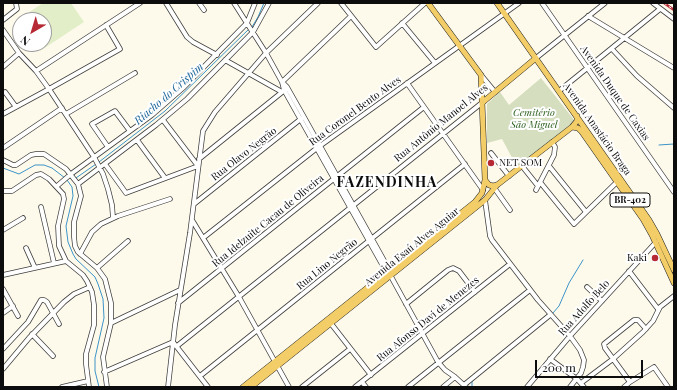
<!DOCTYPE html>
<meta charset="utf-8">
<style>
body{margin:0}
#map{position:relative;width:677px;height:390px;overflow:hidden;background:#fefaeb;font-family:"Playfair Display",serif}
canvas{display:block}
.frame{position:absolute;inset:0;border:4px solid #0c0c0c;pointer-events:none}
.north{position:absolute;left:12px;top:12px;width:40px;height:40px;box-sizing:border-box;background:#fff;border:1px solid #9e9e9e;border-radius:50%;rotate:218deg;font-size:11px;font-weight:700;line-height:16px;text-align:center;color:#0c0c0c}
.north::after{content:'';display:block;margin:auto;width:14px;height:18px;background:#b52a34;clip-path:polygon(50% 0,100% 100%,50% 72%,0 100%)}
.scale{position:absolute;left:535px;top:360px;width:108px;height:18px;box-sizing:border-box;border:2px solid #0c0c0c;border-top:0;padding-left:5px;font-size:12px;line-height:14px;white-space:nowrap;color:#0c0c0c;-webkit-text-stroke:3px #fff;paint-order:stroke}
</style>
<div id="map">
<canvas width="677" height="390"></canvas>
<div class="frame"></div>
<div class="north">N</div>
<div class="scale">200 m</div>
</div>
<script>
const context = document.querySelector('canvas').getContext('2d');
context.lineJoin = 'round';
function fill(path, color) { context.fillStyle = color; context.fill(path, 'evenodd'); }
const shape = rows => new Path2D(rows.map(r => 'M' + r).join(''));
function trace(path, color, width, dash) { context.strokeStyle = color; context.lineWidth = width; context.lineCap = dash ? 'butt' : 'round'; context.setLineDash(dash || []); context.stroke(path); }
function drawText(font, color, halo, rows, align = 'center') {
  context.font = font + ' "Playfair Display",serif'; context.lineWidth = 4; context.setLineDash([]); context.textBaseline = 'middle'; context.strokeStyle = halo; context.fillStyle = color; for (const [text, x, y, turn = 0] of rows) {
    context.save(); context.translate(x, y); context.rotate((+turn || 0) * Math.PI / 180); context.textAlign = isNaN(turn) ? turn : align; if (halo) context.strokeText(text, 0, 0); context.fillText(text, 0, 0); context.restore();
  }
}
const cemetery = shape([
 [541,78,575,121,517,167,502,139,487,143,487,104,500,92,509,105]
]);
const pitch = shape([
 [43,3,71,3,84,22,40,51,35,44,44,44,44,20,20,20,20,21,19,19]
]);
const stream = shape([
 [252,27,258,17,264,3],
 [659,145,674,144],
 [99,162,165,111,249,29],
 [3,168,19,174,35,165,44,165,52,168,65,178],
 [76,178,96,164],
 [67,180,72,187,73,196,66,226,68,242,73,254,76,259,95,277,98,284,103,299,104,318,95,358,95,371,99,387],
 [553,313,559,306,569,283,583,260],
 [472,381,472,387]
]);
const minor = shape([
 [166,3,187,37,193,42,217,55],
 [199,3,204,10],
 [234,3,266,53,282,82,284,90,383,266,388,271],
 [341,3,376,47,425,3],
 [542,3,674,192],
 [653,3,674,19],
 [588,16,674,68],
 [3,20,17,9,16,3],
 [402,23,435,63],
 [3,30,19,53,36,71,49,89,94,157,103,174,108,189,112,205,113,218],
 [612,49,637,76,674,108],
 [536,58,605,3],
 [225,60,282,92],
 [3,67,19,53],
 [36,71,140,3],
 [481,75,495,92],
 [282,82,287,87,304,117,386,264,388,271,438,362,445,370,455,377,466,387],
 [282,82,351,16],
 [407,83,483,190],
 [559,91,660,9],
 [5,92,16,107],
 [3,114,49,89,120,49,106,25],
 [66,114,135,73],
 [137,140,165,178],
 [108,147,92,124,115,111,130,131],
 [3,148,62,108],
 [491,153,509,176],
 [199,159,286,89],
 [3,160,13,165,16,165,31,155,36,154,44,154,66,169,78,184,81,196,74,222,74,237,75,246,78,252,97,268,105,279,111,303,111,323,103,357,107,387],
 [105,164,126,193,198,166,163,120],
 [522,166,538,186],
 [549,166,586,212],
 [540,182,574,224,619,180],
 [78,184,156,125,187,99,253,32,269,3],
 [57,186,71,174,152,115,183,88,247,23,255,3],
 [495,189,510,210],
 [536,190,554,155,555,147,552,142],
 [3,191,12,191,36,175,41,174,49,179,63,194,64,199,58,226,59,246,66,261,83,275,87,281,92,292,94,305,94,325,86,354,86,364,89,387],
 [485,200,490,236,492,240,538,300,570,336,580,350,584,360,583,367,581,373,570,387],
 [194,204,302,118],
 [41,207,54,263],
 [192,220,239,297,289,387],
 [3,230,23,218],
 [203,238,317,148,519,3],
 [26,248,35,268],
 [80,254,92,232,101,224,118,216,170,199],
 [97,268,128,241],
 [629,271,658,309],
 [3,275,66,261],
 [587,287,602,301],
 [3,289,18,316],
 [178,303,424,107],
 [406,304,448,270,453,268,459,271,475,292],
 [3,313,13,306],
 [329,321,371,375],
 [111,323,180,290],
 [32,334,53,356],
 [177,346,483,102],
 [3,349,28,322,41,300,44,300,47,302,59,324],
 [550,359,577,379,584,387],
 [3,369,29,338,64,302,74,294,90,287],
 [104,372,173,342,208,387],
 [200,376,465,164],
 [362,382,366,387],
 [630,382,654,367,668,387],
 [581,383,613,359,643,332,653,321,660,307,674,296],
 [464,385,550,315],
 [62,387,88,381],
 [168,387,175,325,190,233,203,131,215,112,266,53,318,3],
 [302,387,350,349],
 [355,387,510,264],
 [408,387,530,290],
 [443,387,455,377],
 [527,387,570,336,656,242],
 [624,387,630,382,605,348,604,344,634,320,638,320,646,329]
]);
const major = shape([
 [497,3,649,220,657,234,674,270],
 [483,102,536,58],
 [572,127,578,128,582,132,643,219,652,235,674,283],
 [485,180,489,185,493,186,497,185],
 [243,387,475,202,482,193,485,180,481,75,428,3],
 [251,387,485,200,497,185,572,127,577,121,577,116]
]);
const rail = shape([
 [664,3,674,10]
]);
const markers = [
 [491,163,4,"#b52a34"],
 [655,258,4,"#b52a34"]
];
const shields = [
 [630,200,40]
];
const shieldNames = [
 ["BR-402",630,200]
];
const streetNames = [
 ["Avenida Duque de Caxias",615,93,55],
 ["Rua Coronel Bento Alves",355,111,-36],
 ["Rua Antônio Manoel Alves",441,123,-39],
 ["Avenida Anastácio Braga",597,129,55],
 ["Rua Olavo Negrão",244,154,-38],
 ["Rua Idelzuite Cacau de Oliveira",268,221,-39],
 ["Avenida Esaú Alves Aguiar",412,247,-39],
 ["Rua Lino Negrão",327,264,-39],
 ["Rua Adolfo Belo",584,308,-48],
 ["Rua Afonso Davi de Menezes",428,319,-39]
];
const parkNames = [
 ["Cemitério",534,113],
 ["São Miguel",534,125]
];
const poiNames = [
 ["NET SOM",499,163],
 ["Kaki",647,258,"right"]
];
const waterNames = [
 ["Riacho do Crispim",169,94,-41]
];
const districtNames = [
 ["FAZENDINHA",387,183]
];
fill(cemetery, '#d5debe');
fill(pitch, '#e2eec8');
trace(stream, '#3c93c7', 1);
trace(minor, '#3f3f3f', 5.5);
trace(major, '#1d1d1d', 6);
trace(minor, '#fff', 4);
trace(major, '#f3cd67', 5);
trace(rail, '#b52a34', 2.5);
trace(rail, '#fff', 1, [3]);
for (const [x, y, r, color] of markers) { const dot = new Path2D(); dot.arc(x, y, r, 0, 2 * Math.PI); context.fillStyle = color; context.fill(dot); trace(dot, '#fff', 1.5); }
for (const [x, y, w] of shields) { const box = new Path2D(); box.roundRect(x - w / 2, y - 7, w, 14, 3); context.fillStyle = '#fff'; context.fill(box); trace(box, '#0c0c0c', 1); }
drawText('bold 9px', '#0c0c0c', null, shieldNames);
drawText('10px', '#0c0c0c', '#fff', streetNames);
drawText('italic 10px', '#2e601f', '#fff', parkNames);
drawText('10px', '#0c0c0c', '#fff', poiNames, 'left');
drawText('italic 11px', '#1b6497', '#fff', waterNames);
context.letterSpacing = '1px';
drawText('bold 14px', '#0c0c0c', '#fff', districtNames);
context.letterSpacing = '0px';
</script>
